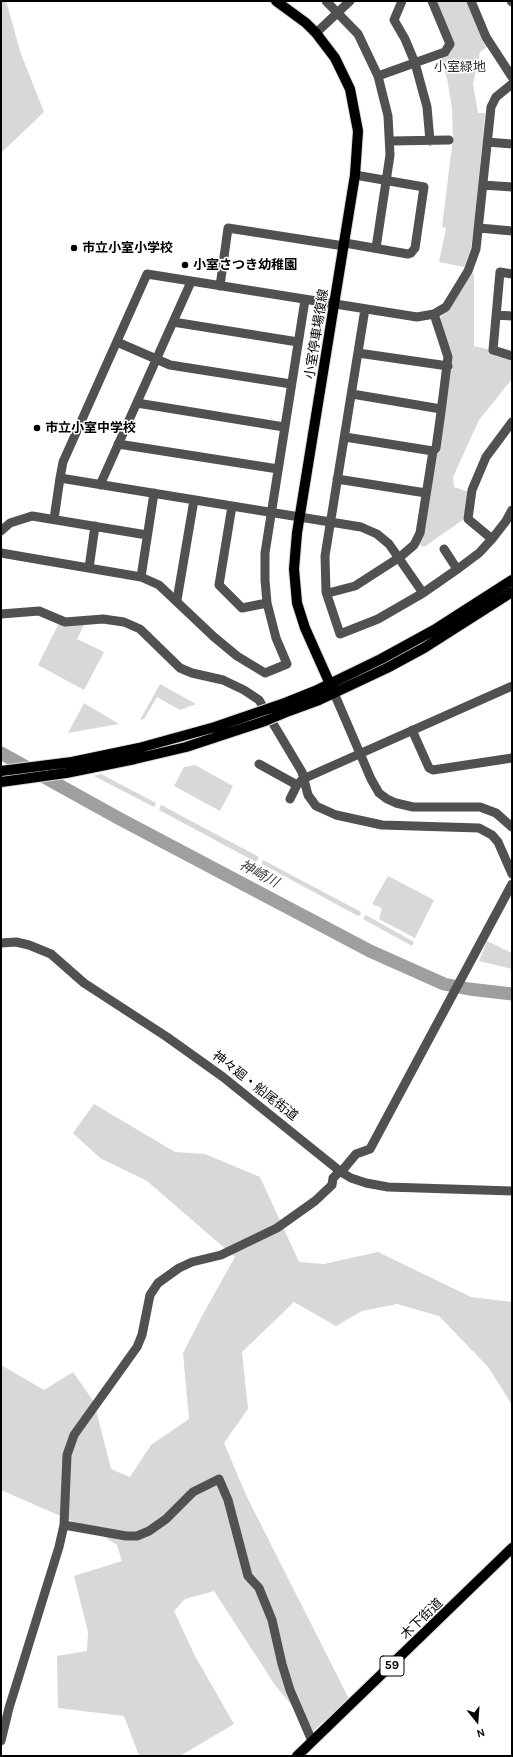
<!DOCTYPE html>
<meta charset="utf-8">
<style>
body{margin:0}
#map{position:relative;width:513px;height:1757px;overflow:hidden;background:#fff;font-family:Karla,sans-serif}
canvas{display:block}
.frame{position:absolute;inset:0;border:2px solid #000;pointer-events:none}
.north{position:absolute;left:457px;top:1701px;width:40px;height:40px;-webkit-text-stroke:3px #fff;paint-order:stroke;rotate:163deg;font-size:11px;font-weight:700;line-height:16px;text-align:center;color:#000}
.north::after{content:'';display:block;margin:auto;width:14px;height:18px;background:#000;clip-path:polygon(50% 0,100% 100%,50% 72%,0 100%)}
</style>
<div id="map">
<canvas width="513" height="1757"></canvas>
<div class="frame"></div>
<div class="north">N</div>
</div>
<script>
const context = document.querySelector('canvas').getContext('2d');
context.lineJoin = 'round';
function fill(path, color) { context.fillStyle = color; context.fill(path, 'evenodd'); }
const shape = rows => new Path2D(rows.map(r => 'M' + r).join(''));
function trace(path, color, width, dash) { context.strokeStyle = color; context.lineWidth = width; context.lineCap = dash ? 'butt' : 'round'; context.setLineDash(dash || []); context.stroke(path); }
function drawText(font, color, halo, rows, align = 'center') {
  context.font = font + ' Karla,"Noto Sans JP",sans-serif'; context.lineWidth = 3; context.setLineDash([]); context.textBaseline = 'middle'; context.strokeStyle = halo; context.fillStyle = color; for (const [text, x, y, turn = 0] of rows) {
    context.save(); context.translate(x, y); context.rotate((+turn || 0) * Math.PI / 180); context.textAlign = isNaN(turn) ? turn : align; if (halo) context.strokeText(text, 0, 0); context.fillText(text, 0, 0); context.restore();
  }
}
const green = shape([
 [1,1,6,1,21,54,44,112,1,153],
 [436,1,466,1,488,46,480,52,473,84,478,113,485,113,474,228,471,248,464,267,439,262,446,228,442,227,453,138,452,109,447,78,440,58,450,54,454,44],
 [472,273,474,274,474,346,491,350,496,356,512,359,512,379,479,420,453,477,454,487,469,492,464,519,424,547,418,544,450,366,440,321,441,316,450,309],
 [59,623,85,623,77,639,104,652,84,690,38,665],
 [160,684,196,704,180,710,157,697,144,719,140,720],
 [84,703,119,724,68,733],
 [195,765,233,786,220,811,174,786,184,767],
 [101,774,156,803,154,807,152,806,94,776],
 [161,805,259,857,256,862,159,810],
 [263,860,361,912,360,915,358,916,262,864],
 [388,876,434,900,415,938,379,919,382,908,372,904],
 [366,915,414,942,412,946,363,919],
 [487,941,512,953,512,969,479,961],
 [94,1104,175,1152,205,1154,260,1177,299,1262,324,1264,378,1252,471,1297,512,1302,512,1405,489,1368,439,1316,397,1304,362,1311,336,1326,294,1302,242,1352,248,1409,224,1443,246,1495,349,1699,313,1731,275,1685,214,1591,185,1599,174,1611,195,1656,234,1724,180,1756,141,1756,138,1753,124,1716,58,1708,57,1656,87,1651,88,1632,74,1576,122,1561,117,1545,97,1532,1,1490,1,1365,44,1390,73,1372,94,1402,111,1469,130,1477,151,1445,189,1419,183,1353,202,1316,235,1257,147,1181,100,1158,73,1133]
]);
const river = shape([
 [1,753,120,819,370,951,444,984,469,989,512,994]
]);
const minor = shape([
 [326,1,358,34,378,76,388,116,390,155,376,248],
 [402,1,394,20,405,39,415,63,427,107,430,141],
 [471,1,486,37,512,77],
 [511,1,512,2],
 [316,33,350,1],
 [378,76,445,52,450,44,432,1],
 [390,141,449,140],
 [487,142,512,144],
 [483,185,512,187],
 [479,228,512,231],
 [345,243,408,254,411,253,415,248,424,187,355,175],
 [512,274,500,272,493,350,512,356],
 [220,286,228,228,344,246],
 [365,309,325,556,326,592,340,634,378,619,423,593,459,568,479,553,492,539,506,521,512,510],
 [496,315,512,316],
 [173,322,191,282],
 [117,342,170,365,291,384],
 [358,353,448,366],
 [352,394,441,409],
 [137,403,284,427],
 [345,437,433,451],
 [118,444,278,469],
 [60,478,63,462,147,274,417,317,434,314,446,307,468,271,476,249,491,107,496,97,512,84],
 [337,479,426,493],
 [100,485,173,322,298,342],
 [232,506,219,585,242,608,267,603],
 [54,519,60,478,361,527,377,534,389,544,423,593],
 [1,531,10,523,32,516,147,535],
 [492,539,468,519,472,490,486,457,512,422],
 [444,549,457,569],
 [1,553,141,577,159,585,214,637,237,656,265,673,287,664,276,638,267,603,265,580,265,553,305,300],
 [89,568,95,526],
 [141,577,154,493],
 [326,592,332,592,355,586,400,557,414,545,420,533,433,451,436,448,441,412,448,357,434,314],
 [177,600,194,500],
 [1,614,39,611,65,622,103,619,124,622,140,629,180,668,192,673,223,680,244,690,259,700,302,772,308,795,316,806,336,815,382,825,479,828,492,835,498,842,512,874],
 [334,693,371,779,379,793,387,799,396,803,413,807,480,807,496,813,512,827],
 [412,730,429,768,433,770,512,758],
 [259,764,297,785],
 [290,799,297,785,303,779,512,686],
 [1,943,16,942,29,945,51,954,84,983,167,1037,223,1077,341,1172,351,1178,366,1183,388,1187,512,1191],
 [341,1172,356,1154,370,1149,512,884],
 [64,1525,126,1536,137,1536,149,1531,166,1519,193,1492,219,1479,228,1500,248,1576,259,1588,272,1620,282,1664,290,1690,312,1741],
 [1,1741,9,1708,59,1547,64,1525,67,1455,74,1435,137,1347,142,1335,150,1295,158,1283,179,1268,192,1262,221,1255,277,1228,315,1201,332,1185,333,1178,340,1171]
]);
const major = shape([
 [276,1,306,23,316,33,335,58,350,89,358,131,355,175,297,533,294,569,297,603,305,628,334,693],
 [285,703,315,691,381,659,434,630,512,580],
 [289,711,319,700,387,668,424,648,512,592],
 [297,1756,512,1548]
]);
const majorBridge = shape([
 [1,771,72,762,139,748,215,727,285,703],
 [1,782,66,773,135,759,186,747,265,721,289,711]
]);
const markers = [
 [74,248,4,"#000"],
 [185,265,4,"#000"],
 [37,428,4,"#000"]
];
const shields = [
 [392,1666,24]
];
const shieldNames = [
 ["59",392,1666]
];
const parkNames = [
 ["小室緑地",460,67]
];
const poiNames = [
 ["市立小室小学校",82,248],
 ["小室さつき幼稚園",193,265],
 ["市立小室中学校",45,428]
];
const streetNames = [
 ["小室停車場復線",317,334,-81],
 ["神々廻・船尾街道",255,1086,38],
 ["木下街道",422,1619,-44]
];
const waterNames = [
 ["神崎川",259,874,28]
];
fill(green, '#d8d8d8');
trace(river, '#9f9f9f', 13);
trace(major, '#dbdbdb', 12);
trace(minor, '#515151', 9);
trace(major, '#000', 10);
trace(majorBridge, '#dbdbdb', 12, []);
trace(majorBridge, '#000', 10);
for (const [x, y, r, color] of markers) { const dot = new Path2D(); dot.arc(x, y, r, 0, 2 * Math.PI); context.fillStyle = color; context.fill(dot); trace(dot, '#fff', 1.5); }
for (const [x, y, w] of shields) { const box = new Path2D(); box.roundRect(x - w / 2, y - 10, w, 20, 3); context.fillStyle = '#fff'; context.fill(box); trace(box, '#000', 1); }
drawText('bold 12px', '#000', null, shieldNames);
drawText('13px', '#2f2f2f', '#fff', parkNames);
drawText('bold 13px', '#000', '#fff', poiNames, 'left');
drawText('13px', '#000', '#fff', streetNames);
drawText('italic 14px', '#404040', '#fff', waterNames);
</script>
